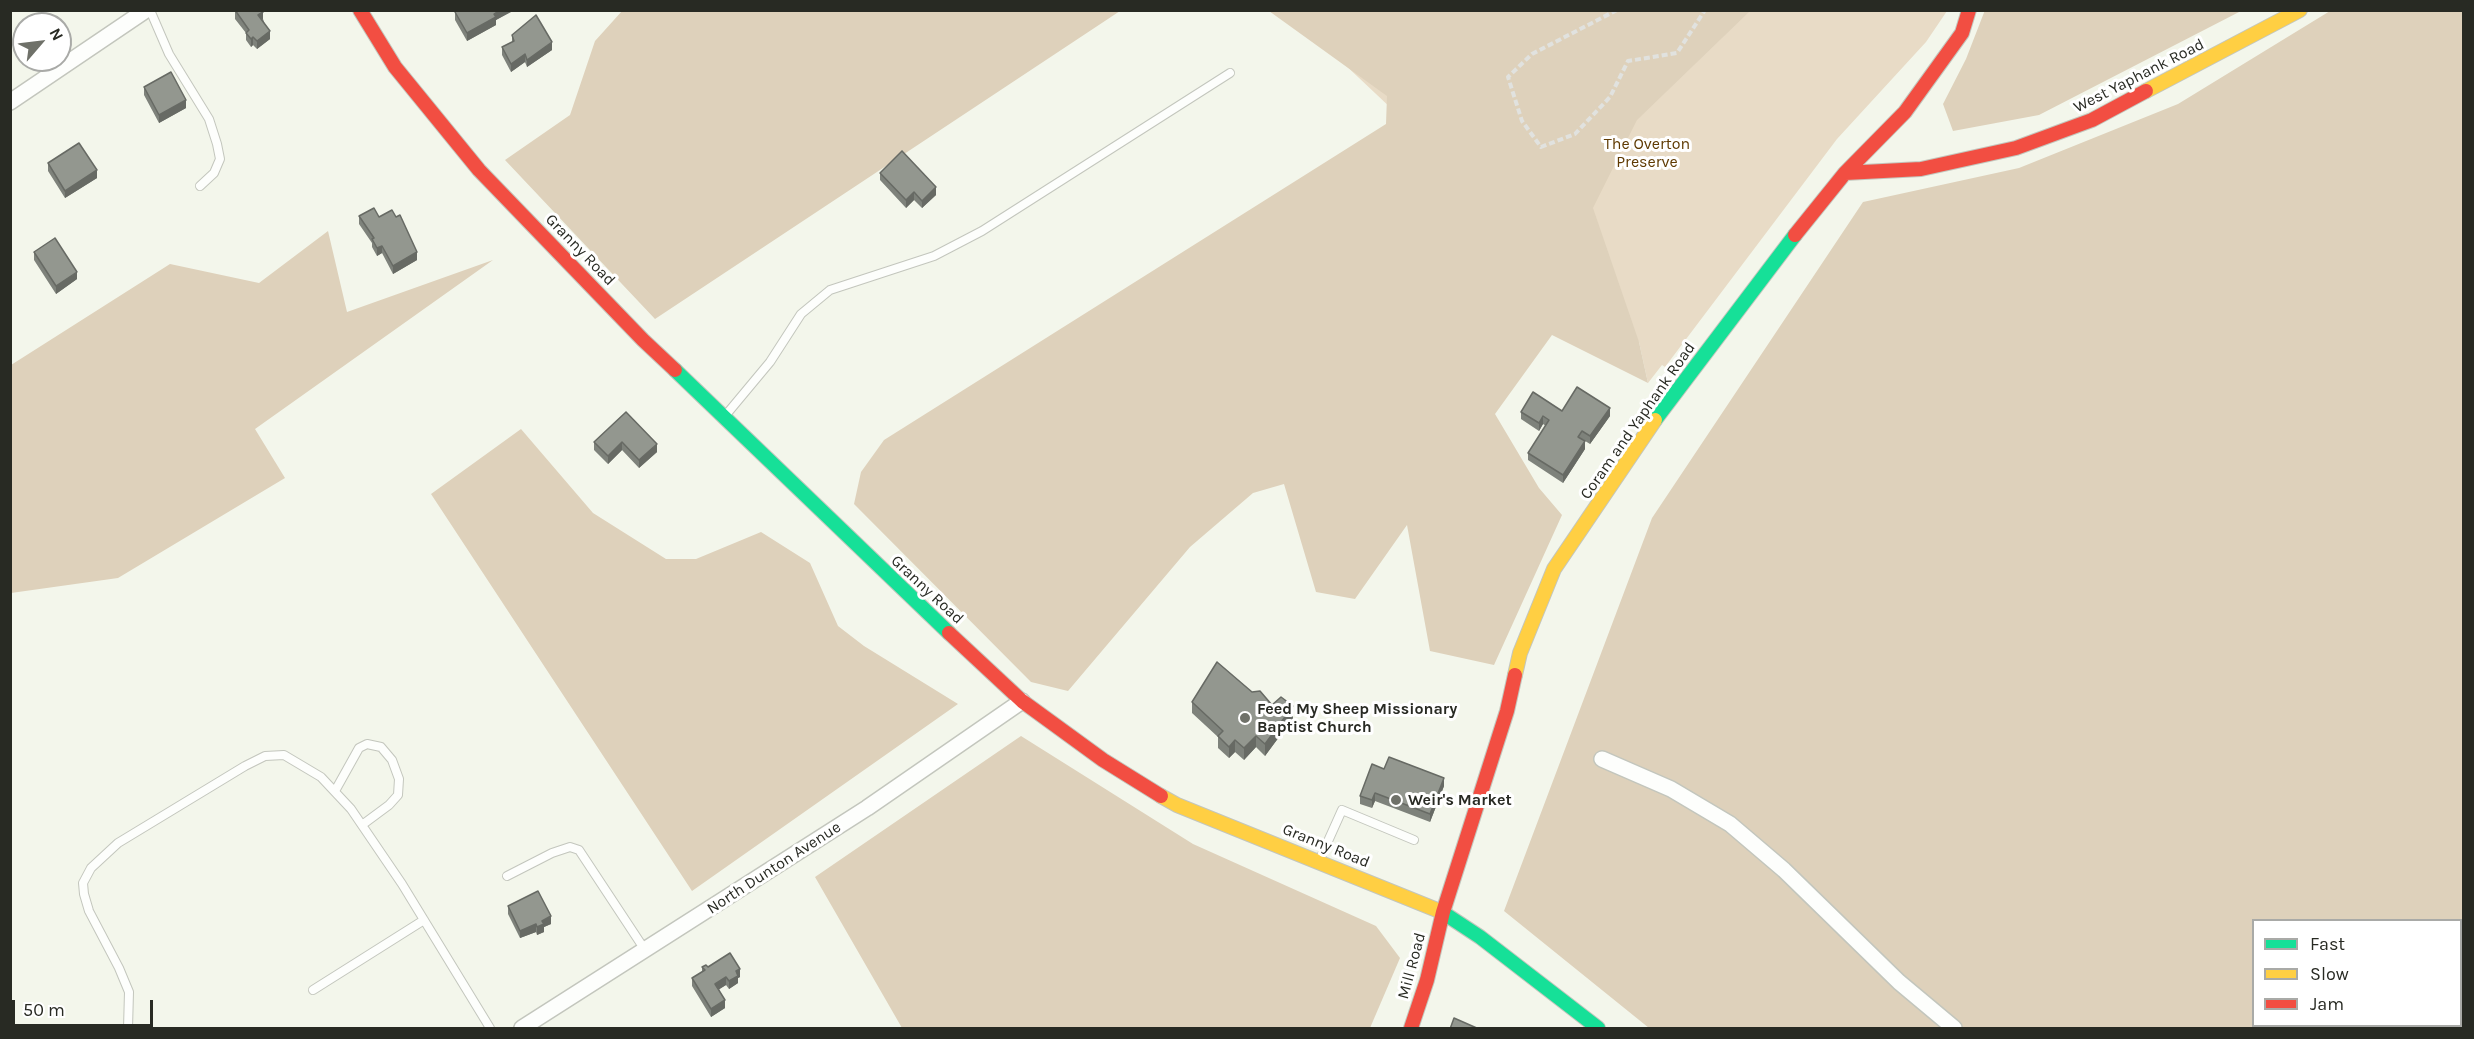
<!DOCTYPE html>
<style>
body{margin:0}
#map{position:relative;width:2474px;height:1039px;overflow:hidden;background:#f3f6eb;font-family:Karla,sans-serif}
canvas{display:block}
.frame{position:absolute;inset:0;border:12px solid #282a23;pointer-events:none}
.legend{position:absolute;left:2252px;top:919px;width:210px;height:108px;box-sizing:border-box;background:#fff;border:2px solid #a9aaa7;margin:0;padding:8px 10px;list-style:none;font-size:18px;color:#282a23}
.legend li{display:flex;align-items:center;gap:12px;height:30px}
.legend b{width:30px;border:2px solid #a9aaa7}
.north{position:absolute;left:12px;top:12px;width:60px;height:60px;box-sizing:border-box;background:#fff;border:2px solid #a9aaa7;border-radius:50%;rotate:62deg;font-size:16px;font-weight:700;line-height:24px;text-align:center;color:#282a23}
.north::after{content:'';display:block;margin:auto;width:21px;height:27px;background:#6f7169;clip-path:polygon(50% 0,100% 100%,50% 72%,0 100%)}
.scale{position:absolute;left:12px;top:1000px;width:141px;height:27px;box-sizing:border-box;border:3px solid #282a23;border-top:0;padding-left:8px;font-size:18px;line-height:21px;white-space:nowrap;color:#282a23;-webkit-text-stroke:4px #fff;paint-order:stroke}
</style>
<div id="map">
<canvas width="2474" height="1039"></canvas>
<div class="frame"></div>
<ul class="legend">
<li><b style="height:8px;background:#16e098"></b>Fast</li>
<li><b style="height:8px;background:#ffcf43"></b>Slow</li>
<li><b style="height:8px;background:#f24e42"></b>Jam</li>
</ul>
<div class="north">N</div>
<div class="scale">50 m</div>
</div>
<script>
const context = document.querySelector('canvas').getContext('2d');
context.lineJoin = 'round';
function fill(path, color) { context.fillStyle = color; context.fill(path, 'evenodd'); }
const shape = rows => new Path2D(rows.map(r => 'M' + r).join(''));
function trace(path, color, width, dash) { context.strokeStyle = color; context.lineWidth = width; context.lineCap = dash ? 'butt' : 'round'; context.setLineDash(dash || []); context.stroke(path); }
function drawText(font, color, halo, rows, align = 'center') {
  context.font = font + ' Karla,sans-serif'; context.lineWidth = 6; context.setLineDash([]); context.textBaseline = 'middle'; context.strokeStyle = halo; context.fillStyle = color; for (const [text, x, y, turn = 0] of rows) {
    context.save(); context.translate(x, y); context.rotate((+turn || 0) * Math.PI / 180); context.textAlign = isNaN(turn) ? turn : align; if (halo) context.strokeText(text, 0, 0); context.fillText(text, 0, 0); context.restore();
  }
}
const green = shape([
 [1288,11,1947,11,1926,42,1837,139,1665,367,1662,365,1648,383,1639,342]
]);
const forest = shape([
 [1985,10,2241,10,2241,11,2039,115,1953,131,1943,104,1966,59],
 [622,11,1120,11,655,319,505,160,570,115,595,41],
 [1269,11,1750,11,1637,120,1593,208,1639,342,1648,383,1552,335,1495,414,1539,488,1562,515,1494,665,1430,651,1407,525,1355,599,1316,592,1284,484,1253,493,1190,547,1068,691,1031,682,854,504,861,472,884,440,1386,124,1387,96],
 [2330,11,2463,11,2463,1028,1649,1028,1504,911,1652,518,1863,202,2019,168,2178,104],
 [2254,920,2460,920,2460,1026,2254,1026],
 [328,231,347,312,493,260,255,429,285,478,118,578,11,593,11,365,170,264,259,283],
 [521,429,593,513,666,559,696,559,761,532,810,563,838,626,864,646,958,704,692,891,431,494],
 [1021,736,1193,844,1376,926,1400,958,1370,1028,902,1028,815,877]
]);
const path = shape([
 [1617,10,1532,54,1508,77,1522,121,1541,147,1575,134,1610,97,1628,61,1677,53,1705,10]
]);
const lane = shape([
 [150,10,169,54,209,119,217,144,220,159,214,173,200,186],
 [725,416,770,362,801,314,830,290,934,256,982,231,1230,73],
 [335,791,359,748,367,744,381,747,392,760,399,779,398,795,389,805,362,825],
 [1320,859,1342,810,1414,840],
 [507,876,552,853,570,847,579,850,645,950],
 [313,990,424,920],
 [128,1028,129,992,119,968,89,911,84,894,83,883,91,868,118,843,245,766,265,756,284,755,321,777,351,809,402,884,490,1028]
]);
const street = shape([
 [10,102,146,10],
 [1602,759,1671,789,1730,824,1784,870,1899,982,1954,1028],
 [522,1028,867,808,1022,701]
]);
const fast = shape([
 [675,370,949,633],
 [1655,420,1795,235],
 [1442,912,1480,937,1598,1028]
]);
const slow = shape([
 [2146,91,2300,10],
 [1515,675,1520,653,1554,569,1655,420],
 [1161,796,1177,805,1442,912]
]);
const jam = shape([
 [360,10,395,67,479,170,643,340,675,370],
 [1845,173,1921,169,2016,148,2092,120,2146,91],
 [1795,235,1845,173,1905,112,1962,33,1969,10],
 [949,633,1022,701,1103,760,1161,796],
 [1411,1028,1427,980,1443,912,1507,711,1515,675]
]);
const wall = shape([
 [513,10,496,20,496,25,467,41,455,20,455,12],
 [235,11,263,19,270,39,257,49,253,45,251,47,246,40,246,33,235,19],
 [512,35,552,50,527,67,525,62,511,72,502,55,502,47,512,42],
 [144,87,186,108,159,123,144,95],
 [48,163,97,178,65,198,48,171],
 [880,173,936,195,922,208,914,200,906,208,880,180],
 [359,216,379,217,417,260,393,274,382,253,377,256,372,247,372,243,359,224],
 [34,252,77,279,56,294,34,260],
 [1562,411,1610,416,1590,444,1582,439,1585,449,1563,483,1528,460,1528,453,1546,426,1543,424,1539,431,1521,419,1521,412],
 [626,412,657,452,639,468,622,450,608,464,594,450,594,442],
 [1252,692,1293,718,1265,756,1256,747,1244,760,1235,752,1229,758,1218,748,1218,737,1192,713,1192,702],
 [1384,769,1444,786,1430,822,1375,801,1372,808,1360,804,1360,796],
 [508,906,551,924,544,927,544,932,537,935,536,932,520,938,508,914],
 [702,967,708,967,740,977,738,978,738,983,729,989,726,985,719,989,725,1008,711,1017,692,986,692,978,702,972]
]);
const shadedWall = shape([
 [500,10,513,11,496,20,496,25,467,41,467,33],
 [263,12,263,19,258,23,258,15],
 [270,31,270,39,257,49,257,41],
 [253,37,253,45,251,47,251,39],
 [552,42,552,50,527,67,527,60],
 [525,54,525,62,511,72,511,64],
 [186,100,186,108,159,123,159,115],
 [97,170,97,178,65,198,65,191],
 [936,187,936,195,922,208,922,201],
 [914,192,914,200,906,208,906,200],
 [382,246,382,253,377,256,377,248],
 [417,252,417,260,393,274,393,266],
 [77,272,77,279,56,294,56,286],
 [1610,408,1610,416,1590,444,1590,436],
 [1543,416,1543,424,1539,431,1539,423],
 [1585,441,1585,449,1563,483,1563,475],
 [622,442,622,450,608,464,608,456],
 [657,444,657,452,639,468,639,460],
 [1293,706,1293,718,1265,756,1265,744],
 [1256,736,1256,747,1244,760,1244,748],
 [1235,740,1235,752,1229,758,1229,747],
 [1444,778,1444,786,1430,822,1430,814],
 [1375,793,1375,801,1372,808,1372,800],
 [551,916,551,924,544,927,544,932,537,935,537,927,542,921],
 [536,924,536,932,520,938,520,931],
 [740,969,740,977,738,978,738,983,729,989,729,981,736,971],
 [726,977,726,985,715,992,715,984],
 [725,1000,725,1008,711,1017,711,1009]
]);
const building = shape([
 [235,10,262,10,263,12,258,15,270,31,257,41,253,37,251,39,246,33,249,30,235,10],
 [457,10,500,10,494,14,496,17,467,33,455,12,457,10],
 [536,15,552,42,527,60,525,54,511,64,502,47,514,41,512,35,536,15],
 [171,72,186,100,159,115,144,87,171,72],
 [79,143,97,170,65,191,48,163,79,143],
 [902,151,936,187,922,201,914,192,906,200,880,173,902,151],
 [374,208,379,217,392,210,396,217,400,215,417,252,393,266,382,246,377,248,372,239,374,238,359,216,374,208],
 [55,238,77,272,56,286,34,252,55,238],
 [1577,387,1610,408,1590,436,1582,431,1578,437,1585,441,1563,475,1528,453,1549,420,1543,416,1539,423,1521,412,1533,392,1562,411,1577,387],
 [626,412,657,444,639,460,622,442,608,456,594,442,626,412],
 [1217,662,1252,692,1260,691,1272,705,1281,697,1293,706,1265,744,1256,736,1244,748,1235,740,1229,747,1218,736,1223,731,1192,702,1217,662],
 [1389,757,1444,778,1430,814,1375,793,1372,800,1360,796,1372,764,1384,769,1389,757],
 [538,891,551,916,542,921,544,924,537,927,536,924,520,931,508,906,538,891],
 [730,953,740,969,736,971,738,976,729,981,726,977,715,984,725,1000,711,1009,692,978,705,970,702,967,706,965,708,967,730,953],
 [1454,1018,1479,1029,1450,1029,1454,1018]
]);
const markers = [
 [1245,718,6,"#6f7169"],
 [1396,800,6,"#6f7169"]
];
const streetNames = [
 ["West Yaphank Road",2139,76,-27],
 ["Granny Road",580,250,46],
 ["Coram and Yaphank Road",1638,421,-55],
 ["Granny Road",927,590,43],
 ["Granny Road",1326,846,22],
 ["North Dunton Avenue",774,868,-33],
 ["Mill Road",1412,966,-75]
];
const parkNames = [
 ["The Overton",1647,144],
 ["Preserve",1647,162]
];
const poiNames = [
 ["Feed My Sheep Missionary",1257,709],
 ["Baptist Church",1257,727],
 ["Weir's Market",1408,800]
];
fill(green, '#e8dbc6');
fill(forest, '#ded1bb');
trace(lane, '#c3c6bd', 10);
trace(street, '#c3c6bd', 18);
trace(fast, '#c3c6bd', 16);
trace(slow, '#c3c6bd', 16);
trace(jam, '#c3c6bd', 16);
trace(path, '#e1e2df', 4, [6, 3]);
trace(lane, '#fdfefc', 8);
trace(street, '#fdfefc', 15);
trace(fast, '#16e098', 14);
trace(slow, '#ffcf43', 14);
trace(jam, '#f24e42', 14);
fill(wall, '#7e827b');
fill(shadedWall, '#676a64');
fill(building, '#93978f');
trace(building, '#676a64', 1.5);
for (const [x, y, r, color] of markers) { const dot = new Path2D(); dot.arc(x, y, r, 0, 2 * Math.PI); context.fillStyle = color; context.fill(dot); trace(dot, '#fff', 2); }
drawText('16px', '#282a23', '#fff', streetNames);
drawText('16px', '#5f3a02', '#fff', parkNames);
drawText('bold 16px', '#282a23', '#fff', poiNames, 'left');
</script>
